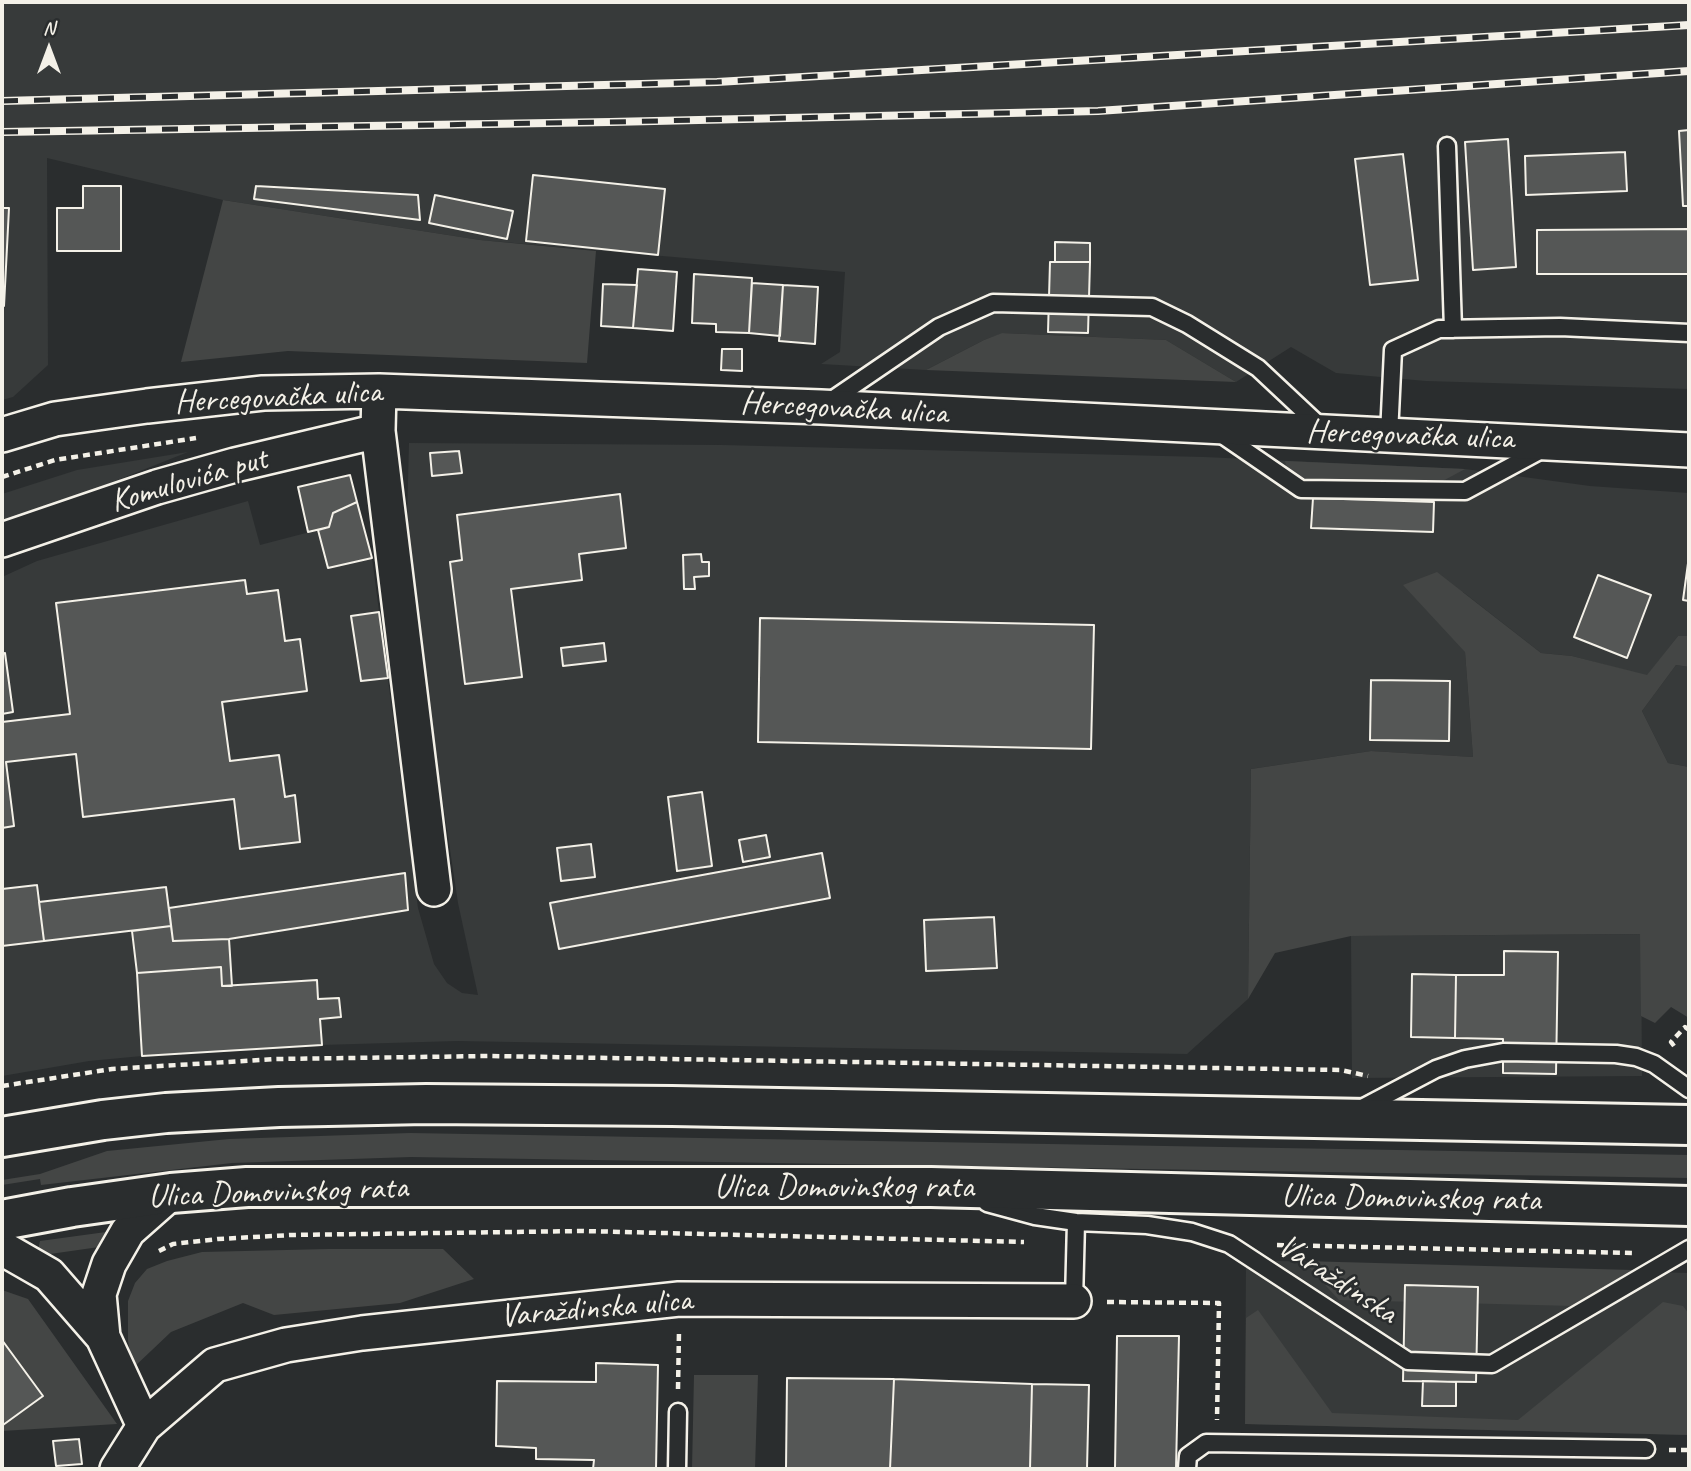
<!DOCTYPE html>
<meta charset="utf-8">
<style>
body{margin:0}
#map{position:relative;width:1691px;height:1471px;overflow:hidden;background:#2a2d2e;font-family:Caveat,sans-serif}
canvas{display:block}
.frame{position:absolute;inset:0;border:4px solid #f4f1e8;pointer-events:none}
.north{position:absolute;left:14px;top:14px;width:70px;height:70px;-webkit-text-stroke:5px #2a2d2e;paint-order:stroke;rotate:0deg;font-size:19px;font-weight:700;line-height:28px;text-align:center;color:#f4f1e8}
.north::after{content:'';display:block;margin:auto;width:24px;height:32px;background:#f4f1e8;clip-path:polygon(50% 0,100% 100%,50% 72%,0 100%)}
</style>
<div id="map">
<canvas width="1691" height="1471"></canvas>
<div class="frame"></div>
<div class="north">N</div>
</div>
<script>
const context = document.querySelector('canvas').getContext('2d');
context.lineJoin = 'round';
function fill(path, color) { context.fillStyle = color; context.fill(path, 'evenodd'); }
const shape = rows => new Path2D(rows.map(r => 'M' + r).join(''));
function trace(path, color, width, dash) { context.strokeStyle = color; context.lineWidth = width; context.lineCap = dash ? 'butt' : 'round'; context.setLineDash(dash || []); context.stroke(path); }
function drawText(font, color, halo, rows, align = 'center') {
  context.font = font + ' Caveat,sans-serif'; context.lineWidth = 5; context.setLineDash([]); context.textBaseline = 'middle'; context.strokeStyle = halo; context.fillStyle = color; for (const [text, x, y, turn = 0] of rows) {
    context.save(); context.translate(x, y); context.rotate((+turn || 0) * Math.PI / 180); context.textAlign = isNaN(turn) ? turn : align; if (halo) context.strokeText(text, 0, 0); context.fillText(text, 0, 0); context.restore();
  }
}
const built = shape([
 [2,2,1689,2,1689,389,1426,381,1336,373,1291,347,1236,382,1166,340,1003,333,984,340,926,370,821,364,840,352,845,272,480,240,223,200,47,158,48,365,13,397,2,400],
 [409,443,722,445,1204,457,1465,469,1590,486,1689,493,1689,636,1678,636,1647,676,1572,656,1541,653,1463,592,1465,652,1473,757,1371,751,1251,769,1248,999,1187,1054,457,1041,321,1045,142,1056,89,1061,2,1076,2,577,37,561,248,501,260,545,329,527,333,513,357,502,372,558,418,908,434,964,447,983,462,993,478,995,458,903,436,756,407,520],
 [188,452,2,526,2,494,77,470],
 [1676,665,1689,667,1689,767,1668,763,1642,711],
 [1641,934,1642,1076,1352,1078,1351,936],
 [1246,1260,1689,1273,1689,1435,1245,1424]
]);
const green = shape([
 [223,200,480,240,596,251,587,363,288,351,181,362],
 [1002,333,1166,340,1236,382,926,370,984,340],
 [1285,461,1465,469,1439,483,1310,481,1287,469],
 [1437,572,1541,653,1572,656,1647,675,1678,636,1689,636,1689,667,1676,665,1642,711,1668,763,1689,767,1689,1018,1671,1007,1655,1023,1641,1016,1640,934,1351,936,1275,953,1248,999,1251,769,1371,751,1473,757,1465,652,1403,585],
 [410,1133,1689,1155,1689,1178,411,1157,232,1163,41,1185,40,1179,2,1185,2,1180,40,1174,107,1151,229,1139],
 [106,1232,110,1235,99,1247,50,1254,38,1250,40,1241],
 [328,1249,443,1249,474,1279,400,1303,274,1315,243,1303,171,1332,133,1368,128,1341,128,1301,135,1283,147,1269,167,1261,202,1252],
 [1303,1261,1633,1270,1574,1306,1339,1300],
 [2,1290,28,1299,117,1424,2,1431],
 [1663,1302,1683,1306,1689,1314,1689,1435,1245,1424,1246,1318,1258,1310,1332,1413,1518,1420],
 [694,1375,758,1375,755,1469,692,1469]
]);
const building = shape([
 [1689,130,1689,206,1683,206,1679,131,1689,130],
 [1508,139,1516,267,1473,270,1465,142,1508,139],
 [1625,152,1627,191,1526,195,1525,156,1625,152],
 [1403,154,1418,280,1370,285,1355,159,1403,154],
 [533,175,665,189,658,255,526,241,533,175],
 [83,186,121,186,121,251,57,251,57,208,83,208,83,186],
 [256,186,418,195,420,220,254,199,256,186],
 [435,195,513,211,507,239,429,223,435,195],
 [2,208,9,208,4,306,2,306,2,208],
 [1689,229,1689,274,1537,274,1537,230,1689,229],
 [1055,242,1090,243,1090,262,1055,262,1055,242],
 [1050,262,1090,262,1088,333,1048,332,1050,262],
 [638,269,677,272,673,331,633,328,638,269],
 [694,274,752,278,749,333,716,332,716,324,692,323,694,274],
 [752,283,783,285,780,336,749,333,752,283],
 [603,284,637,285,633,328,601,326,603,284],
 [783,285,818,287,815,344,779,341,783,285],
 [722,349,742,349,742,371,721,370,722,349],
 [459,451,462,473,432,476,430,453,459,451],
 [350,475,357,502,333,513,329,527,308,532,298,487,350,475],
 [620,494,626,548,579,554,582,580,511,589,522,677,465,684,450,562,462,560,457,515,620,494],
 [1313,498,1434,502,1433,532,1311,528,1313,498],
 [357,502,372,558,328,568,318,530,329,527,333,513,357,502],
 [701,554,702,562,709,562,709,576,694,577,695,589,684,589,683,555,701,554],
 [1689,556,1689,601,1683,600,1689,556],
 [1598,575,1651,595,1627,658,1574,637,1598,575],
 [245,580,247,594,278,590,285,641,300,639,307,691,222,702,230,761,279,755,285,797,295,795,300,842,240,849,234,799,83,817,76,754,6,762,14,826,2,828,2,722,70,714,56,603,245,580],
 [379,612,388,678,361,681,351,616,379,612],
 [760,618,1094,625,1091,749,758,742,760,618],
 [604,643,606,661,563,666,561,648,604,643],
 [5,653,13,712,2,714,2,654,5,653],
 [1371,680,1450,681,1449,741,1370,740,1371,680],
 [702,792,712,866,677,871,668,797,702,792],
 [766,835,770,857,743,862,739,840,766,835],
 [591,844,595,877,561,881,557,848,591,844],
 [822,853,830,898,559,949,550,903,822,853],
 [405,873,408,910,229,939,173,941,169,908,405,873],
 [37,885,44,941,2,946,2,889,37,885],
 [166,887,171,926,44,941,39,902,166,887],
 [994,917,997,968,926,971,924,920,994,917],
 [171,926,173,941,229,939,232,986,222,986,221,967,137,973,132,931,171,926],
 [1504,951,1558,952,1556,1074,1503,1073,1503,1039,1455,1038,1456,975,1504,975,1504,951],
 [221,967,222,986,317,980,318,999,339,998,341,1017,320,1019,322,1045,142,1056,137,973,221,967],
 [1412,974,1456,975,1455,1038,1411,1037,1412,974],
 [1405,1285,1478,1287,1476,1382,1403,1381,1405,1285],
 [1117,1336,1179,1336,1176,1469,1115,1469,1117,1336],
 [2,1340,43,1396,3,1425,2,1424,2,1340],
 [596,1363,658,1365,656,1469,593,1469,594,1460,536,1459,536,1448,496,1446,497,1381,596,1382,596,1363],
 [787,1378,894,1379,890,1469,786,1469,787,1378],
 [894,1379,1032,1384,1030,1469,890,1469,894,1379],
 [1423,1381,1456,1382,1456,1406,1422,1406,1423,1381],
 [1032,1384,1089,1385,1087,1469,1030,1469,1032,1384],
 [79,1439,82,1464,56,1466,53,1441,79,1439]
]);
const path = shape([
 [2,477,55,460,196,438],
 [1674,1046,1671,1042,1685,1027,1689,1030],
 [2,1086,112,1069,276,1059,489,1056,1341,1070,1368,1076],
 [1277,1245,1632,1253],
 [159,1251,173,1244,218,1239,291,1235,583,1231,1024,1242],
 [1107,1302,1219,1303,1217,1420],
 [678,1389,679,1331],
 [1669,1450,1689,1450]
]);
const service = shape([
 [1447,146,1453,329],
 [829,402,939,327,993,303,1152,307,1187,324,1258,368,1322,428],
 [1218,432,1301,489,1465,491,1545,448],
 [1389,435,1393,350,1439,329,1560,327,1689,333],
 [1360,1109,1436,1069,1465,1059,1503,1052,1616,1054,1636,1057,1654,1064,1689,1089],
 [987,1203,1035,1216,1076,1222,1147,1225,1192,1232,1229,1244,1408,1361,1492,1364,1689,1249],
 [1074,1301,1076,1222],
 [677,1469,678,1412],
 [1187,1469,1188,1456,1206,1443,1646,1449]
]);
const minor = shape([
 [379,391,378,431,434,889],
 [2,435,55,419,147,406,263,393,379,391,821,407,1689,450],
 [2,540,157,487,235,465,378,431],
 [2,1248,49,1275,103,1337,144,1426],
 [103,1337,99,1294,109,1264,128,1231,171,1193],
 [117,1469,144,1426,215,1365,286,1345,362,1333,679,1299,1074,1301]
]);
const secondary = shape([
 [2,1137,103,1120,166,1113,279,1107,426,1104,672,1106,1689,1125],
 [2,1220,72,1207,171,1193,247,1187,931,1187,1689,1206]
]);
const rail = shape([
 [2,101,717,82,1689,25],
 [2,132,610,122,1098,111,1689,71]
]);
const streetNames = [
 ["Hercegovačka ulica",278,398,-3],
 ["Hercegovačka ulica",844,409,3],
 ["Hercegovačka ulica",1410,436,2],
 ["Komulovića put",189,481,-16],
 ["Ulica Domovinskog rata",844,1188],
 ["Ulica Domovinskog rata",278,1193,-2],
 ["Ulica Domovinskog rata",1411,1199,1],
 ["Varaždinska",1337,1280,33],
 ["Varaždinska ulica",596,1309,-5]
];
fill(built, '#373a3a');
fill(green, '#444645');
fill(building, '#555756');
trace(building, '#f4f1e8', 2);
trace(service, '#f4f1e8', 21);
trace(minor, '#f4f1e8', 38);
trace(secondary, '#f4f1e8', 44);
trace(path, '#f4f1e8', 4.5, [7, 5]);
trace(service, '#2a2d2e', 16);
trace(minor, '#2a2d2e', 33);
trace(secondary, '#2a2d2e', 38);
trace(rail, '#f4f1e8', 8);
trace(rail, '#2a2d2e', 5, [16]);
drawText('33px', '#f4f1e8', '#2a2d2e', streetNames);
</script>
